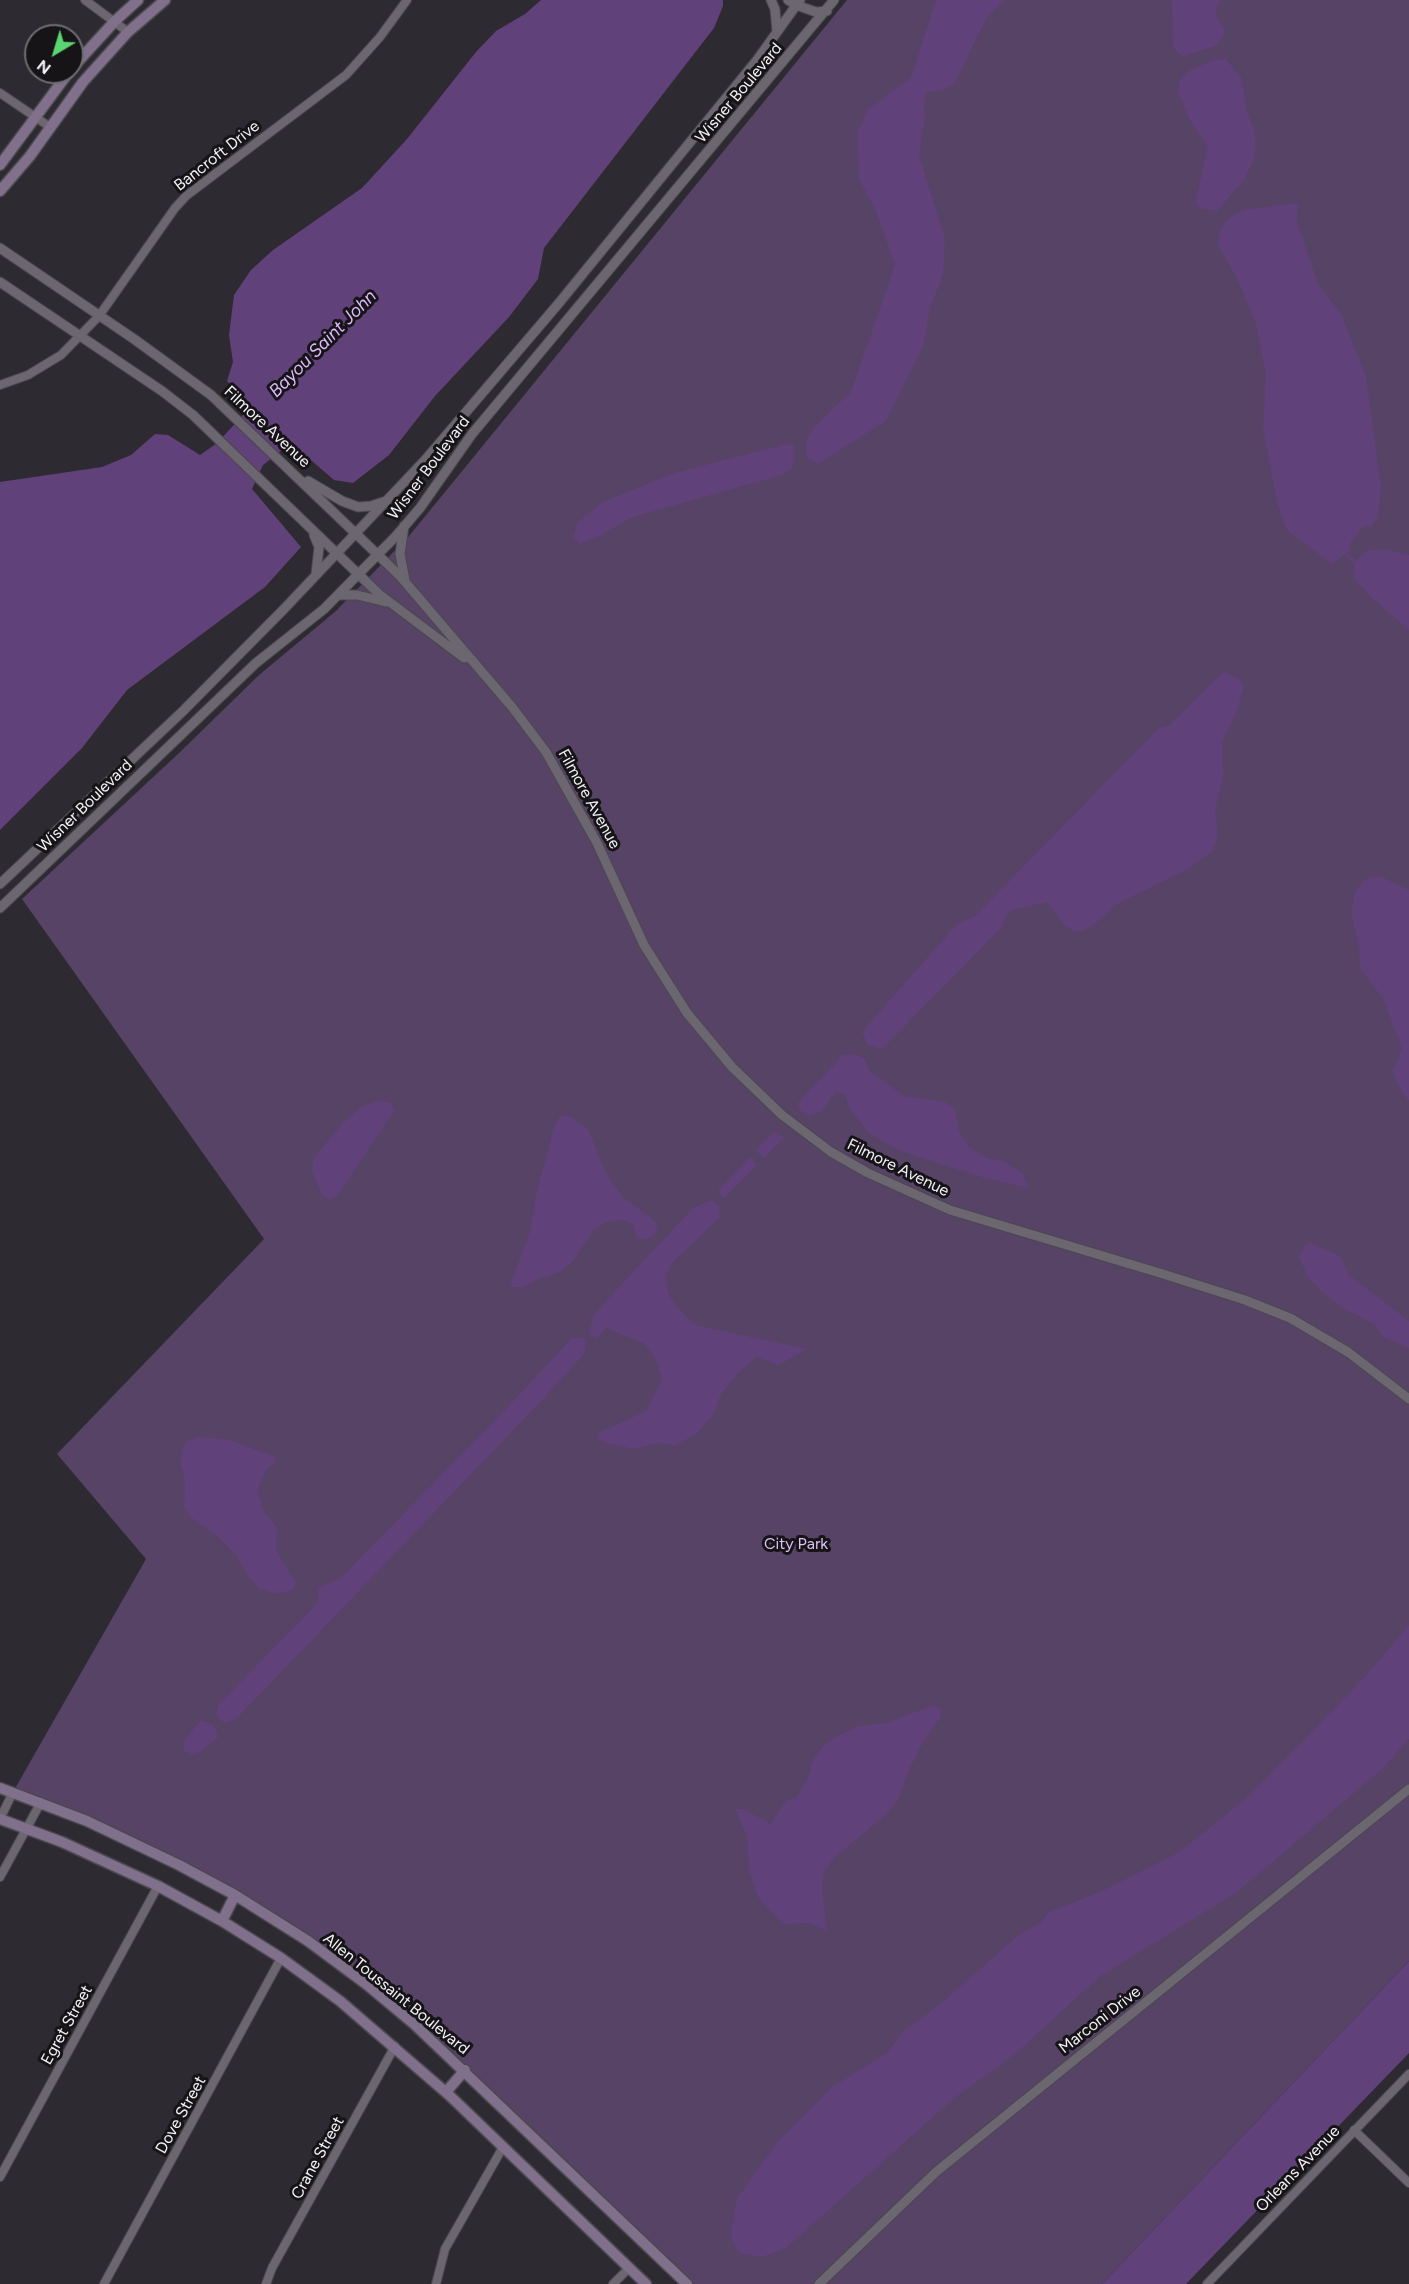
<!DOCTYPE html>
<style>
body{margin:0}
#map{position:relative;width:1409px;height:2284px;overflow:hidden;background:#2e2a32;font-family:Figtree,sans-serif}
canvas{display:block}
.north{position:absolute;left:24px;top:24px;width:60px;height:60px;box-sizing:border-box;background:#161417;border:2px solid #6e6c70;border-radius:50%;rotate:218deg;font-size:16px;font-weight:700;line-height:24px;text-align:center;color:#f3f1f6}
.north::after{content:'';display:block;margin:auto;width:21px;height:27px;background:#5ad56f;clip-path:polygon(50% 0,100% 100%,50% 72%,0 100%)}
</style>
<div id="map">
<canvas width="1409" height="2284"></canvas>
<div class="north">N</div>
</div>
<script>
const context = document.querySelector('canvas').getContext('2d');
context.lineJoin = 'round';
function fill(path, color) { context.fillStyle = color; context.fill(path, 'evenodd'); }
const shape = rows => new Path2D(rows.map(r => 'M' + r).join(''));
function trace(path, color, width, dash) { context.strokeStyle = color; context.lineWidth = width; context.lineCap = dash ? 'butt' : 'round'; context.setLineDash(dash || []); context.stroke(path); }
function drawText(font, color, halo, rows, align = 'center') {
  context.font = font + ' Figtree,sans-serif'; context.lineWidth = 6; context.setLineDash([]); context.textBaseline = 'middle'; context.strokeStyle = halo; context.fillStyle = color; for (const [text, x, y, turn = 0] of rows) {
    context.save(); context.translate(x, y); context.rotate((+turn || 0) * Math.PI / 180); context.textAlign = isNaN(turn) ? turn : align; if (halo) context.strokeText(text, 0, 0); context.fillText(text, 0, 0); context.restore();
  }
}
const green = shape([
 [847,0,1409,0,1409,1961,1102,2284,687,2284,366,1984,235,1895,13,1792,146,1559,57,1454,264,1239,22,899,178,754,259,675,336,611,409,536]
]);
const water = shape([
 [541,0,723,0,723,6,714,28,544,248,538,279,509,317,435,396,389,455,353,483,334,480,305,455,286,447,263,465,252,489,301,547,265,587,127,690,82,748,0,830,0,482,102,467,131,455,155,434,168,435,200,455,216,444,245,413,243,397,227,381,233,362,229,335,234,295,251,270,273,250,362,188,407,139,476,52,496,31,525,14],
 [936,0,1005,0,987,17,954,84,941,91,926,92,924,105,925,118,919,155,945,239,943,275,930,308,923,347,886,421,818,464,806,457,806,442,813,428,851,392,895,265,875,208,859,179,858,131,868,109,911,78],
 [1172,0,1220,0,1215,14,1224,29,1223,37,1216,46,1183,56,1173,48],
 [1225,58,1242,79,1246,109,1254,131,1256,147,1252,163,1244,180,1217,211,1199,208,1196,200,1208,146,1191,122,1178,93,1180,79,1190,70,1212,61],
 [1298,203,1297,222,1318,284,1340,312,1366,376,1381,487,1378,518,1371,526,1363,527,1351,542,1349,551,1332,564,1287,530,1278,506,1263,429,1266,373,1255,321,1237,278,1218,245,1220,229,1233,215,1248,209],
 [787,444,794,446,795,456,792,468,782,475,633,517,599,536,580,544,573,537,577,523,603,502,674,473],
 [1384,549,1409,555,1409,630,1369,595,1355,579,1354,566,1357,560,1366,551],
 [1223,672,1238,678,1244,685,1236,714,1222,741,1223,775,1215,813,1218,836,1212,852,1184,871,1117,904,1092,926,1082,931,1073,931,1063,924,1048,902,1011,910,1006,916,1002,927,882,1049,868,1045,862,1032,957,924,975,916,1159,728,1170,725],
 [1373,877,1382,877,1409,890,1409,1101,1397,1084,1393,1071,1402,1049,1384,1000,1360,968,1359,946,1351,914,1355,892,1364,880],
 [853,1054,864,1058,870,1071,904,1096,945,1102,955,1109,959,1131,969,1147,984,1157,1005,1162,1023,1174,1029,1188,988,1179,898,1150,868,1132,849,1108,845,1094,836,1092,831,1097,822,1111,808,1116,800,1110,798,1103,843,1055],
 [377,1101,390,1102,394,1111,337,1196,330,1199,322,1195,312,1171,314,1158,342,1124,361,1107],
 [560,1116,569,1116,588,1129,603,1167,612,1182,623,1197,655,1221,658,1230,651,1237,642,1240,636,1235,633,1224,626,1220,606,1222,593,1231,573,1261,560,1272,540,1278,524,1287,510,1287,531,1228,535,1200,554,1127],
 [775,1131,784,1138,764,1157,760,1155,756,1150],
 [750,1157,757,1165,724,1198,719,1194,719,1189],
 [708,1201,713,1201,719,1206,720,1217,671,1264,666,1276,668,1293,677,1308,696,1325,807,1349,779,1365,756,1357,740,1371,721,1394,713,1415,697,1433,675,1446,659,1443,635,1449,609,1444,598,1439,598,1433,646,1411,662,1379,656,1360,645,1344,607,1328,596,1338,591,1336,589,1332,594,1314,693,1208],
 [1310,1243,1340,1256,1349,1275,1409,1321,1409,1348,1385,1338,1374,1324,1344,1309,1320,1290,1307,1275,1299,1257,1304,1247],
 [572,1338,586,1338,585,1353,543,1399,236,1719,225,1723,219,1719,216,1714,218,1705,317,1604,319,1587,340,1579,505,1410],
 [198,1437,229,1440,273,1456,276,1462,266,1470,259,1484,258,1493,264,1512,277,1527,276,1547,280,1558,296,1582,294,1588,287,1592,276,1594,260,1589,245,1571,237,1556,216,1535,192,1518,184,1508,185,1480,180,1461,182,1450,187,1441],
 [1409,1625,1409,1739,1382,1769,1237,1892,1099,1977,1015,2054,953,2099,786,2248,762,2257,743,2254,736,2248,731,2236,736,2200,776,2144,832,2087,887,2053,902,2033,939,2005,1020,1934,1041,1922,1049,1912,1100,1892,1176,1854,1211,1827,1251,1794,1365,1677],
 [934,1705,941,1709,940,1718,924,1740,909,1770,897,1802,883,1817,835,1857,824,1872,822,1887,827,1931,809,1923,783,1924,758,1897,749,1871,747,1836,735,1809,744,1809,770,1824,787,1800,796,1798,807,1781,812,1762,822,1747,835,1737,859,1726,886,1723],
 [201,1720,214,1725,218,1737,200,1752,190,1754,183,1750,185,1739],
 [1409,1961,1409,2053,1186,2284,1102,2284]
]);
const stream = shape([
 [1346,554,1356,563]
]);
const minor = shape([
 [85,0,128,32],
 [0,93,50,127],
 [0,385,28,375,61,355,99,316,175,208,186,196,346,75,380,37,407,0],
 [0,1819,13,1792],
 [0,1877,41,1802],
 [1354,2130,1409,2183],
 [0,2177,158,1886],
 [104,2284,281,1958],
 [266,2284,272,2268,395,2046],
 [436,2284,445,2249,503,2147],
 [613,2284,629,2268],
 [1207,2284,1409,2074]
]);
const tertiary = shape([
 [771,0,775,9,777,32],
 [788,0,796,5,816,12,827,11],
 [0,248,134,339,211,395,400,576,512,707,546,752,597,843,644,945,687,1013,732,1067,782,1115,831,1152,868,1173,950,1210,1163,1274,1245,1300,1290,1318,1348,1352,1409,1399],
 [0,282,162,391,193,415,379,594,464,658],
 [308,481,342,501,358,507,371,506,386,501],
 [404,526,400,554,405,580],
 [314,535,319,547,316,574],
 [339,595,357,595,386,602],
 [0,884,183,711,283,610,426,459,559,303,757,60,800,0],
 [0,908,256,663,324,609,396,536,420,508,472,434,834,0],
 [819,2284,936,2172,1409,1789]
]);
const secondary = shape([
 [72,68,115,21,138,0],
 [0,165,69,72],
 [0,191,30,156,83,82,128,32,165,0],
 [0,1788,87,1821,179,1865,235,1895,308,1941,366,1984,414,2024,687,2284],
 [0,1819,62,1842,158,1886,222,1921,281,1958,340,2001,449,2095,646,2284],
 [222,1921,235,1895],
 [446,2092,465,2070]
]);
const streetNames = [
 ["Wisner Boulevard",739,93,-50],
 ["Bancroft Drive",217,156,-38],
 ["Filmore Avenue",267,427,43],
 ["Wisner Boulevard",429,468,-53],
 ["Filmore Avenue",589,799,61],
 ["Wisner Boulevard",85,806,-44],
 ["Filmore Avenue",898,1168,26],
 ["Allen Toussaint Boulevard",396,1994,39],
 ["Marconi Drive",1100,2020,-38],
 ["Egret Street",67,2025,-61],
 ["Dove Street",181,2115,-61],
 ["Crane Street",318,2158,-61],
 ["Orleans Avenue",1298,2169,-46]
];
const parkNames = [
 ["City Park",796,1544]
];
const waterNames = [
 ["Bayou Saint John",323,344,-45]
];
fill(green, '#564366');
fill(water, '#61417a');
trace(stream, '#61417a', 3);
trace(minor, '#4b484e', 10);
trace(tertiary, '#4b484e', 11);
trace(secondary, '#4b484e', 13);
trace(minor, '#6b666f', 8);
trace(tertiary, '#6b666f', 9);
trace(secondary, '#80708c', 10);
drawText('16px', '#f3f1f6', '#161417', streetNames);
drawText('16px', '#dcc1f4', '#161417', parkNames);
drawText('italic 18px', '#deb9fe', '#161417', waterNames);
</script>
